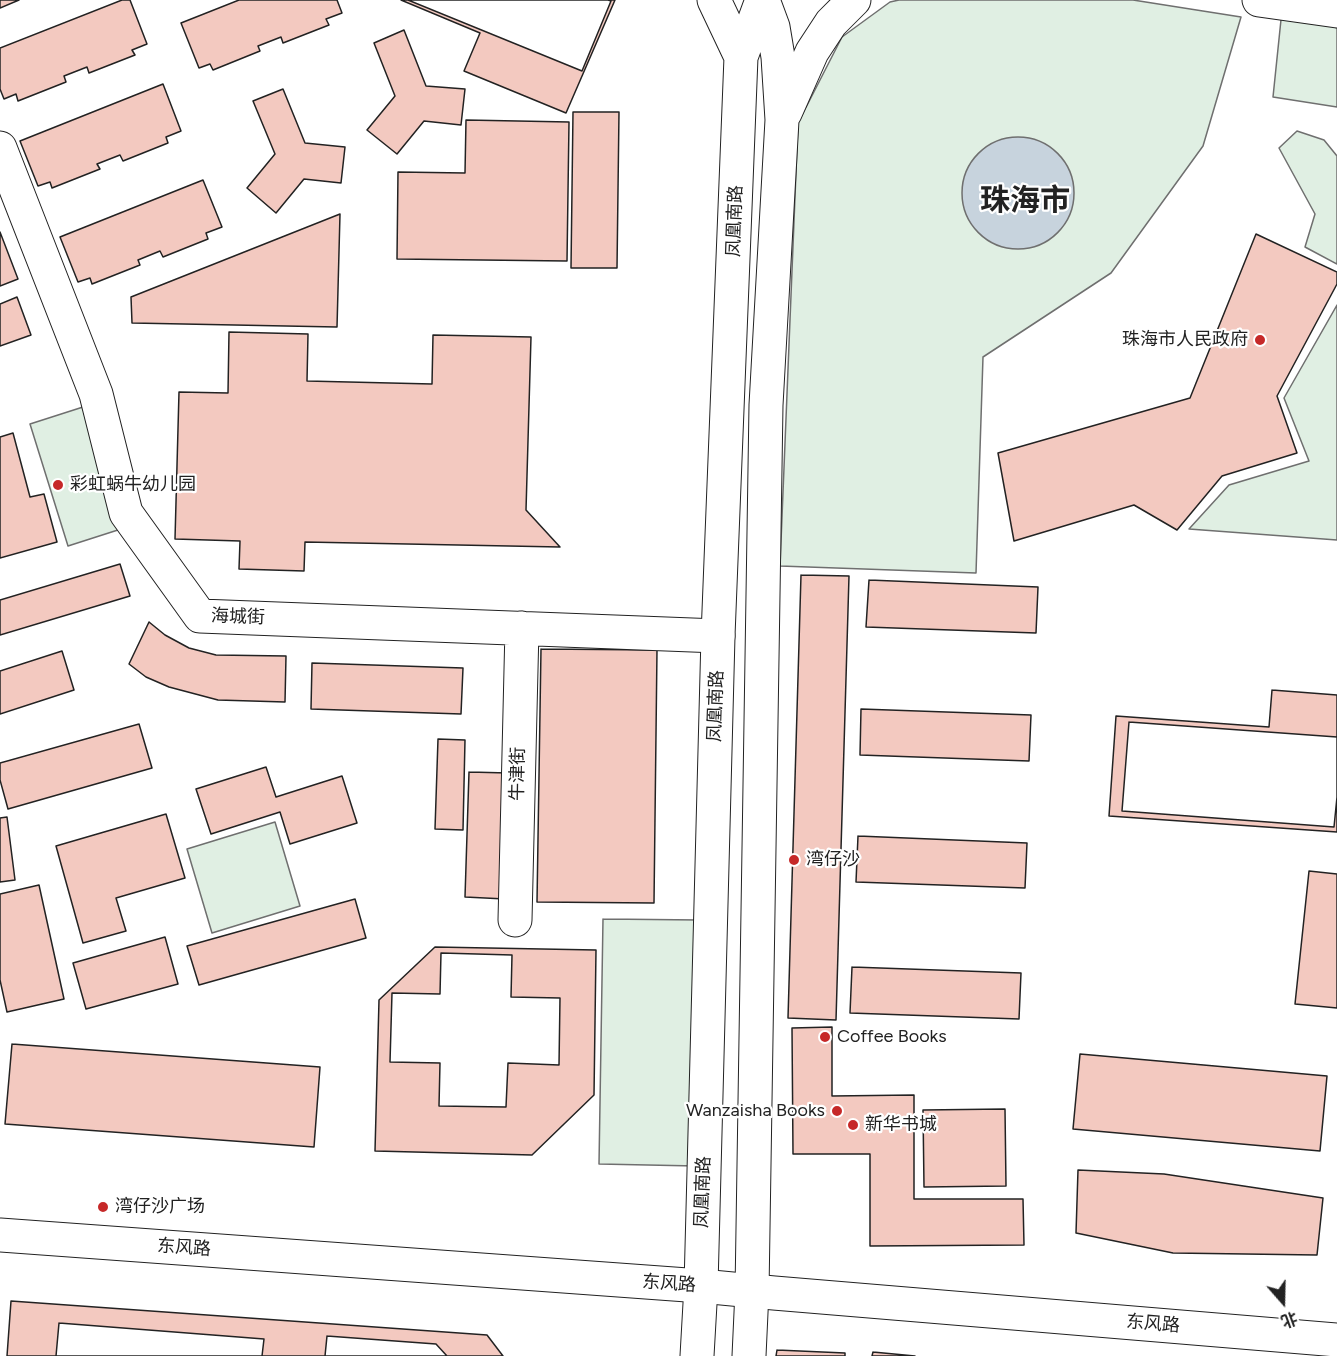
<!DOCTYPE html>
<meta charset="utf-8">
<style>
body{margin:0}
#map{position:relative;width:1337px;height:1356px;overflow:hidden;background:#fff;font-family:Figtree,"Noto Sans SC",sans-serif}
canvas{display:block}
.north{position:absolute;left:1253px;top:1272px;width:60px;height:60px;-webkit-text-stroke:4px #fff;paint-order:stroke;rotate:160deg;font-size:16px;font-weight:700;line-height:24px;text-align:center;color:#222}
.north::after{content:'';display:block;margin:auto;width:21px;height:27px;background:#222;clip-path:polygon(50% 0,100% 100%,50% 72%,0 100%)}
</style>
<div id="map">
<canvas width="1337" height="1356"></canvas>
<div class="north">北</div>
</div>
<script>
const context = document.querySelector('canvas').getContext('2d');
context.lineJoin = 'round';
function fill(path, color) { context.fillStyle = color; context.fill(path, 'evenodd'); }
const shape = rows => new Path2D(rows.map(r => 'M' + r).join(''));
function trace(path, color, width, dash) { context.strokeStyle = color; context.lineWidth = width; context.lineCap = dash ? 'butt' : 'round'; context.setLineDash(dash || []); context.stroke(path); }
function drawText(font, color, halo, rows, align = 'center') {
  context.font = font + ' Figtree,"Noto Sans SC",sans-serif'; context.lineWidth = 4.5; context.setLineDash([]); context.textBaseline = 'middle'; context.strokeStyle = halo; context.fillStyle = color; for (const [text, x, y, turn = 0] of rows) {
    context.save(); context.translate(x, y); context.rotate((+turn || 0) * Math.PI / 180); context.textAlign = isNaN(turn) ? turn : align; if (halo) context.strokeText(text, 0, 0); context.fillText(text, 0, 0); context.restore();
  }
}
const green = shape([
 [899,0,1133,0,1241,17,1203,146,1111,273,983,357,976,573,780,566,798,123,842,37,890,2,899,0],
 [1282,10,1337,19,1337,107,1273,97,1282,10],
 [1297,131,1324,140,1337,156,1337,264,1305,247,1315,214,1279,148,1297,131],
 [1337,305,1337,540,1189,529,1229,485,1309,461,1284,398,1337,305],
 [83,407,121,529,68,546,30,424,83,407],
 [275,822,300,906,212,933,187,849,275,822],
 [603,919,700,920,696,1166,599,1164,603,919]
]);
const water = shape([
 '962 193a56 56 0 1 1 112 0a56 56 0 1 1-112 0Z'
]);
const building = shape([
 [0,0,19,0,0,8,0,0],
 [122,0,130,0,147,44,132,50,135,55,89,73,87,67,64,76,66,82,18,101,16,94,4,99,0,89,0,48,122,0],
 [239,0,337,0,342,13,326,19,329,25,283,43,281,37,258,46,260,51,213,70,210,64,199,68,181,23,239,0],
 [401,0,615,0,566,113,464,71,480,33,401,0],
 [408,0,608,0,611,1,582,71,408,0],
 [404,30,426,86,465,89,461,125,424,121,397,154,367,130,395,96,374,43,404,30],
 [163,84,181,131,166,137,168,143,123,161,120,155,97,164,100,169,52,188,50,182,38,186,20,141,163,84],
 [283,89,305,143,345,147,341,183,304,179,276,213,247,188,275,154,253,101,283,89],
 [573,112,619,112,617,268,571,268,573,112],
 [466,120,569,122,567,261,397,259,398,172,465,173,466,120],
 [203,180,222,227,206,233,208,239,163,257,160,251,138,260,140,265,92,284,90,278,78,282,60,237,203,180],
 [340,214,337,327,132,323,131,297,340,214],
 [0,232,18,279,0,286,0,232],
 [1256,234,1337,272,1337,284,1277,396,1297,453,1222,476,1177,530,1134,505,1014,541,998,453,1190,398,1256,234],
 [17,297,31,335,0,346,0,304,17,297],
 [229,332,308,334,307,381,432,384,433,335,531,337,526,510,560,547,305,542,304,571,239,569,240,541,175,539,179,392,228,393,229,332],
 [13,433,30,497,44,494,57,542,0,558,0,437,13,433],
 [120,564,130,596,0,635,0,600,120,564],
 [801,575,849,576,836,1020,788,1018,801,575],
 [869,580,1038,587,1036,633,866,627,869,580],
 [149,622,165,635,189,648,216,655,286,656,285,702,218,700,169,687,146,677,129,664,149,622],
 [541,649,657,650,654,903,537,902,541,649],
 [62,651,74,690,0,714,0,671,62,651],
 [312,663,463,668,461,714,311,709,312,663],
 [1272,690,1337,695,1337,832,1109,816,1116,716,1269,727,1272,690],
 [861,709,1031,715,1029,761,860,755,861,709],
 [1129,722,1337,737,1337,797,1334,827,1122,811,1129,722],
 [139,724,152,768,8,809,0,780,0,763,139,724],
 [438,739,465,740,463,830,435,829,438,739],
 [266,767,276,797,342,776,357,823,290,844,280,812,211,834,196,789,266,767],
 [469,772,508,773,505,899,465,897,469,772],
 [166,814,185,878,116,898,126,931,83,943,56,846,166,814],
 [7,817,15,880,0,882,0,818,7,817],
 [858,836,1027,843,1025,888,856,882,858,836],
 [1309,871,1337,874,1337,1008,1295,1004,1309,871],
 [39,885,64,999,7,1012,0,980,0,894,39,885],
 [355,899,366,938,199,985,187,946,355,899],
 [165,937,178,984,86,1009,73,963,165,937],
 [435,947,596,950,594,1095,532,1155,375,1151,379,1000,435,947],
 [441,953,512,955,511,997,560,998,559,1065,508,1063,506,1107,439,1106,440,1063,390,1062,392,993,440,994,441,953],
 [852,967,1021,973,1019,1019,850,1013,852,967],
 [832,1027,832,1096,914,1095,914,1199,1023,1199,1024,1245,870,1246,870,1154,793,1154,792,1028,832,1027],
 [12,1044,320,1067,314,1147,5,1124,12,1044],
 [1080,1054,1327,1076,1320,1151,1073,1129,1080,1054],
 [1005,1109,1006,1186,924,1187,923,1110,1005,1109],
 [1078,1170,1164,1174,1323,1198,1317,1255,1173,1253,1076,1233,1078,1170],
 [11,1301,487,1335,503,1356,7,1356,11,1301],
 [59,1323,264,1339,262,1356,56,1356,59,1323],
 [327,1336,436,1344,447,1356,325,1356,327,1336],
 [777,1350,845,1353,845,1356,776,1356,777,1350],
 [873,1352,915,1356,872,1356,873,1352]
]);
const minor = shape([
 [0,148,96,394,126,513,200,616,718,636],
 [515,920,522,628],
 [0,1235,701,1286,774,1293,1337,1340]
]);
const major = shape([
 [714,0,741,57],
 [1259,0,1337,11],
 [785,113,812,52,831,23,854,0],
 [697,1356,701,1286,718,636,741,57,762,0],
 [749,1356,752,1291,766,405,782,120,778,57,773,27,763,0]
]);
const markers = [
 [1260,340,6,"#c62828"],
 [58,485,6,"#c62828"],
 [794,860,6,"#c62828"],
 [825,1037,6,"#c62828"],
 [837,1111,6,"#c62828"],
 [853,1125,6,"#c62828"],
 [103,1207,6,"#c62828"]
];
const streetNames = [
 ["凤凰南路",735,221,-88],
 ["海城街",238,617,2],
 ["凤凰南路",716,706,-88],
 ["牛津街",518,774,-89],
 ["凤凰南路",703,1192,-88],
 ["东风路",184,1248,4],
 ["东风路",669,1284,4],
 ["东风路",1153,1324,5]
];
const poiNames = [
 ["珠海市人民政府",1248,340,"right"],
 ["彩虹蜗牛幼儿园",70,485],
 ["湾仔沙",806,860],
 ["Coffee Books",837,1037],
 ["Wanzaisha Books",825,1111,"right"],
 ["新华书城",865,1125],
 ["湾仔沙广场",115,1207]
];
const townNames = [
 ["珠海市",1025,201]
];
fill(green, '#e0efe3');
trace(green, '#6f6f6f', 1.5);
fill(water, '#c7d3dd');
trace(water, '#6f6f6f', 1.5);
fill(building, '#f3c9c0');
trace(building, '#222', 1.5);
trace(minor, '#222', 35);
trace(major, '#222', 35);
trace(minor, '#fff', 33);
trace(major, '#fff', 33);
for (const [x, y, r, color] of markers) { const dot = new Path2D(); dot.arc(x, y, r, 0, 2 * Math.PI); context.fillStyle = color; context.fill(dot); trace(dot, '#fff', 2); }
drawText('18px', '#222', '#fff', streetNames);
drawText('18px', '#222', '#fff', poiNames, 'left');
drawText('bold 30px', '#222', '#fff', townNames);
</script>
